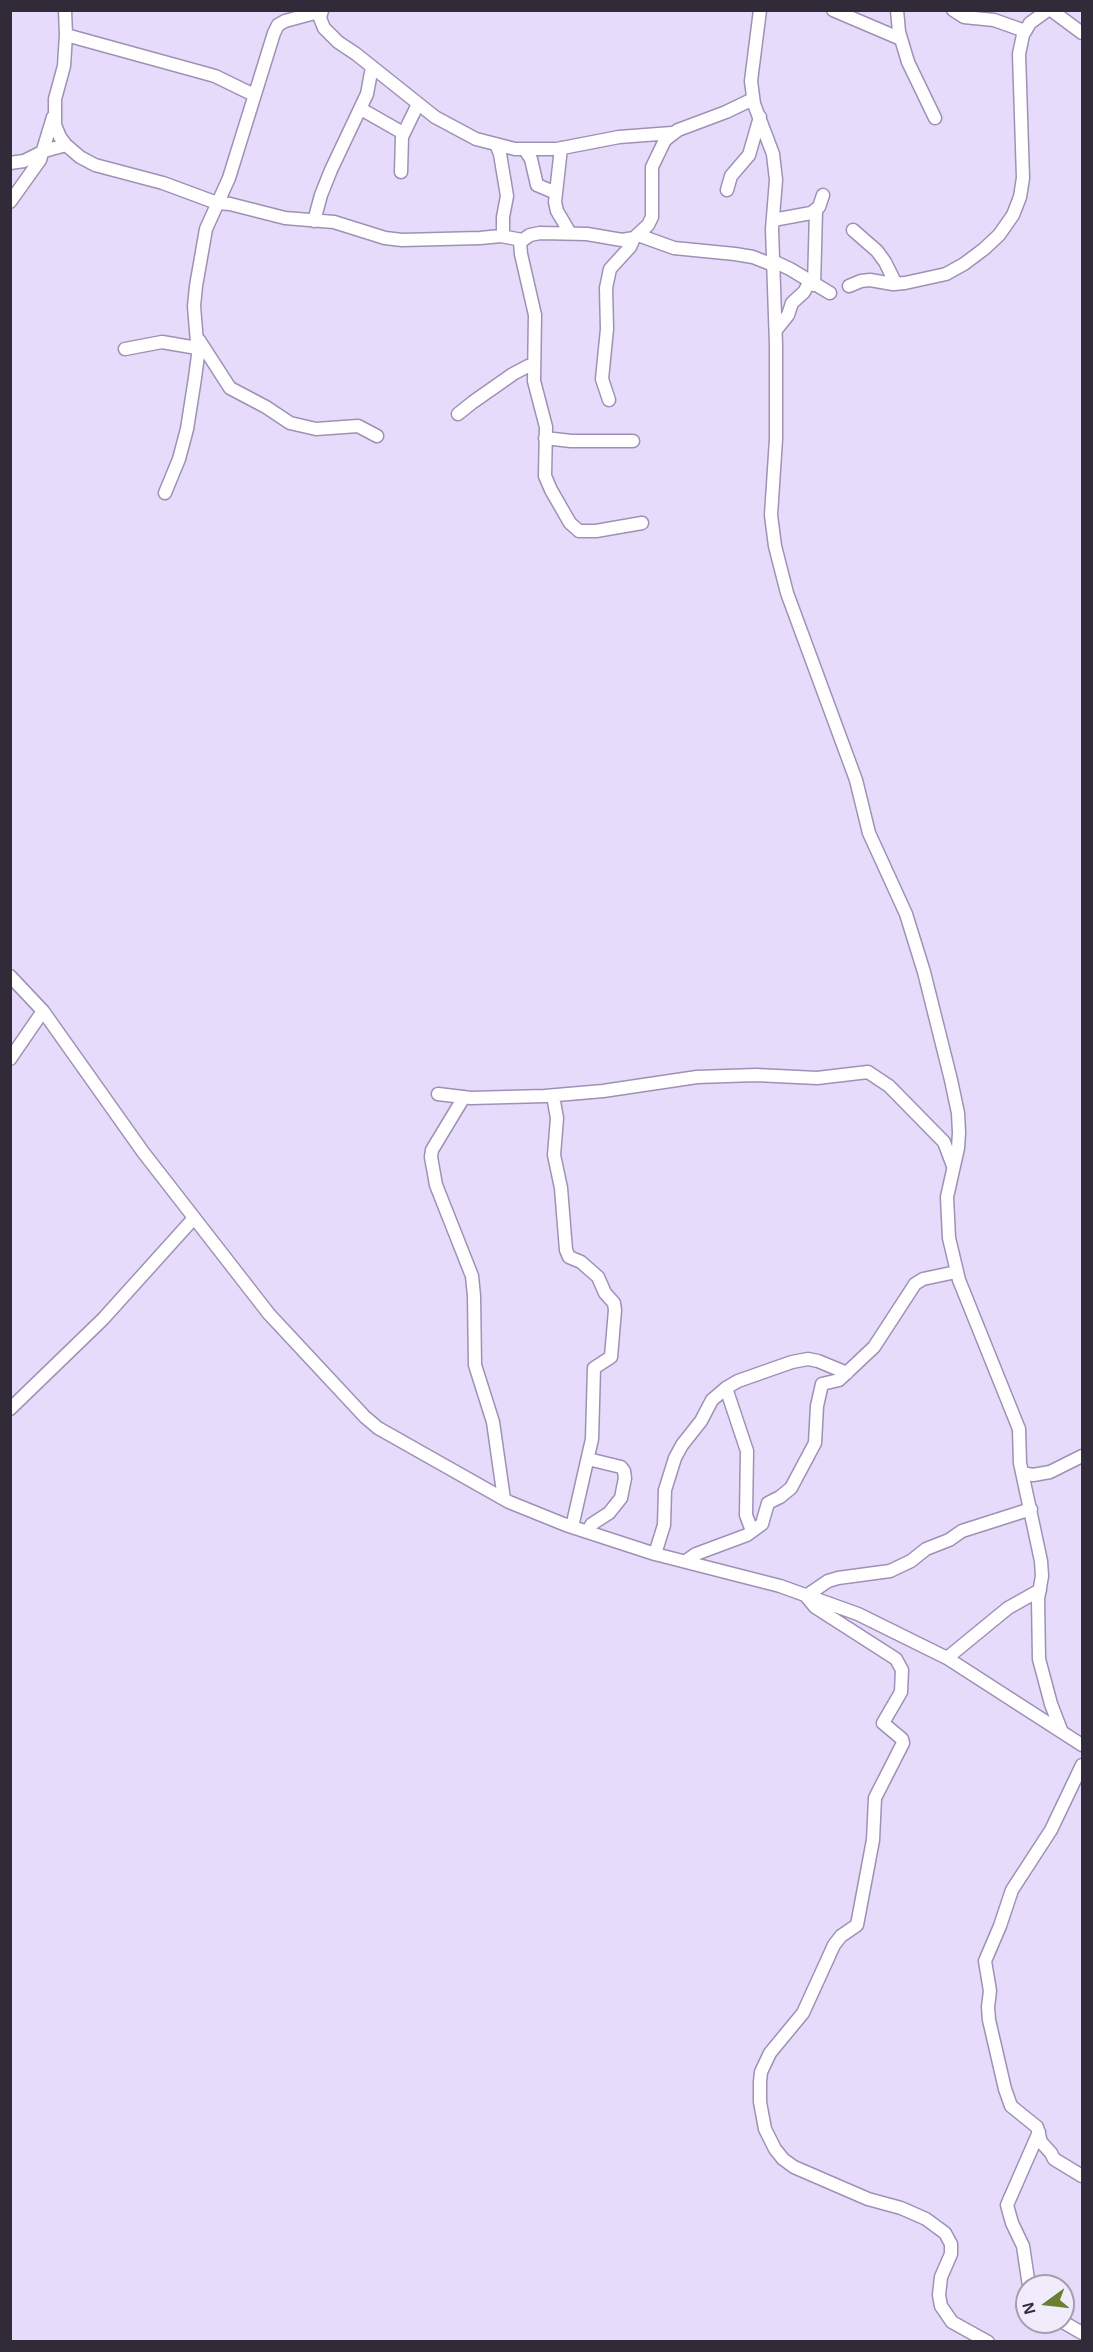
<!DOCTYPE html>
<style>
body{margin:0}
#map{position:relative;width:1093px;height:2352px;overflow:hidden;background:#e7dbfb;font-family:Arial,sans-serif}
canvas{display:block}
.frame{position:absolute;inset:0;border:12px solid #302a39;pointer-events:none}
.north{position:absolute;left:1015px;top:2274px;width:60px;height:60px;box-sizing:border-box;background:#f1ecfc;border:2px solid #a49eae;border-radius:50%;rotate:255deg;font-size:16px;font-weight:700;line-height:24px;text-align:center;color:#302a39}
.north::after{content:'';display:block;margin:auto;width:21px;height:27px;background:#6a7f2f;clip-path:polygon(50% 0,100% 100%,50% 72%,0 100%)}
</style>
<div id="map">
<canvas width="1093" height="2352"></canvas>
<div class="frame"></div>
<div class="north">N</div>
</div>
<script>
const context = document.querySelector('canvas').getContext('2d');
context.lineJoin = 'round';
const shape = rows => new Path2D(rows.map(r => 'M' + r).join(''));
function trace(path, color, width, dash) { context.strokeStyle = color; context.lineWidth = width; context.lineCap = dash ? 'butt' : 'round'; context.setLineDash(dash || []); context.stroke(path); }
const minor = shape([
 [65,10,66,35,64,66,55,99,55,125,60,137,66,145,80,157,95,165,163,183,217,203,230,204,285,218,334,222,385,238,402,240,480,238,501,236,522,240],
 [322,10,320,18,324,28,338,42,356,54,435,117,476,139,515,149,557,149,619,137,672,133],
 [760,10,751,81,754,104,773,154,776,180,772,229,776,345,776,439,771,515,775,546,787,593,856,780,869,833,906,914,924,972,951,1080,958,1113,959,1133,958,1148,947,1197,949,1238,959,1280,1019,1429,1020,1463,1041,1561,1042,1576,1038,1599,1039,1659,1051,1704,1061,1730],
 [833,10,901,39],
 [897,10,899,32,908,62,935,118],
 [953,10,964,17,994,20,1025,31],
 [1051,10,1082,33],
 [66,35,215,76,254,95],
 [361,109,403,133],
 [496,144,500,154,507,196,503,217,503,236],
 [561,148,555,202,557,211,570,233],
 [525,150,531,159,537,185,556,193],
 [10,163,24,161,44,151,66,145],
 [401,172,402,137,418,104],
 [727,190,731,176,749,155,760,117],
 [10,202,40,160,53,117],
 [773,220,811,213,819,207,823,195],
 [314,221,321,195,331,170,367,94,372,67],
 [853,230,877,251,885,262,896,284],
 [638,235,674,248,735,254,753,257,773,265],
 [773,261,790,269,830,293],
 [814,285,816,211],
 [849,286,861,281,870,280,893,284,905,283,946,274,964,264,984,249,999,235,1013,215,1020,197,1023,178,1019,54,1023,35,1030,23,1048,10],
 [776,330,788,315,792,303,804,292,810,281],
 [199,340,230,388,266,407,290,423,316,429,358,426,377,436],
 [125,349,162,342,197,348],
 [609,400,602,379,607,329,606,288,610,269,630,247,634,238],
 [458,414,473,402,513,374,528,366],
 [545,438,571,441,633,441],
 [165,493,179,459,187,429,195,378,198,355,194,306,196,286,206,229,229,178,274,33,278,25,285,21,322,11],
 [642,523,596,531,579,531,570,523,551,490,545,476,546,427,534,381,535,315,521,254,520,242,530,235,540,233,587,234,622,240,634,238,648,225,652,217,652,167,665,140,678,130,726,112,753,99],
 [10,976,43,1011,143,1152,269,1314,365,1417,378,1428,509,1502,566,1525,655,1554,780,1586,858,1614,947,1658,1082,1745],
 [10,1059,43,1011],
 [438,1094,471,1098,545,1096,603,1091,697,1077,756,1075,817,1078,868,1072,889,1086,944,1142,953,1166],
 [553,1096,557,1118,554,1155,561,1188,566,1250,569,1257,581,1262,598,1277,605,1293,614,1303,615,1310,611,1357,594,1368,592,1439,572,1527],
 [464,1097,432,1150,431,1157,436,1185,472,1276,474,1296,475,1365,493,1422,504,1499],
 [726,1388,747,1451,746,1515,752,1531],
 [10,1409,103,1319,194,1218],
 [1022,1473,1033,1475,1050,1472,1082,1456],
 [587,1532,592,1524,609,1513,621,1498,625,1478,624,1471,621,1467,588,1459],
 [655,1554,664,1525,665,1490,675,1458,682,1445,701,1421,712,1400,726,1388,738,1381,792,1362,808,1359,818,1361,847,1373],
 [686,1561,696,1554,747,1535,762,1524,768,1503,780,1497,791,1488,815,1443,817,1406,822,1384,839,1380,874,1347,915,1284,923,1279,956,1272],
 [947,1658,1008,1608,1040,1590],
 [1082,1765,1051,1830,1012,1890,1000,1926,985,1961,990,1991,988,2007,989,2020,1005,2089,1011,2106,1037,2127,1041,2142,1051,2153,1054,2159,1082,2176],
 [1029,2286,1023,2246,1012,2223,1007,2205,1039,2132],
 [1063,2322,1082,2333],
 [988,2342,952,2322,941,2306,939,2295,941,2277,951,2254,951,2244,945,2233,926,2219,901,2208,868,2199,794,2167,783,2159,775,2149,765,2129,760,2102,760,2082,761,2072,770,2053,803,2013,834,1945,841,1936,857,1925,873,1840,875,1798,903,1743,902,1739,883,1723,901,1692,902,1670,896,1659,815,1607,806,1596,828,1581,838,1578,890,1571,911,1561,926,1549,949,1540,962,1531,1031,1509]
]);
trace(minor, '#9f91b6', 15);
trace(minor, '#fff', 12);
</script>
